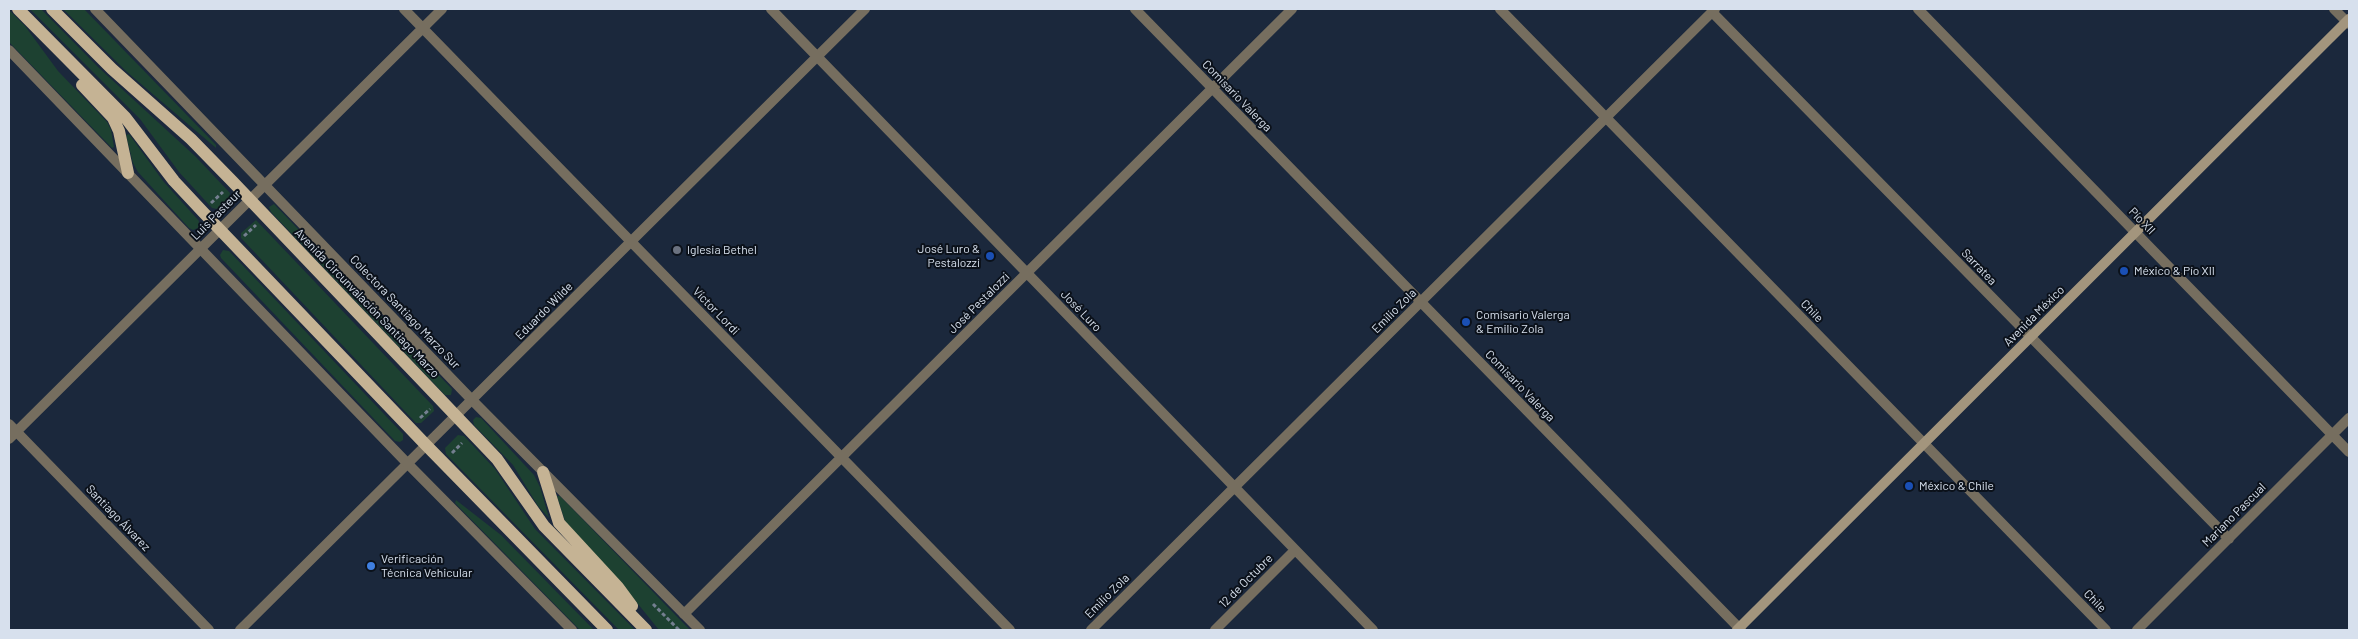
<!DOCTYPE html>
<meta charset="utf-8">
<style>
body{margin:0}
#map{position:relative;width:2358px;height:639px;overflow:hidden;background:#1b283c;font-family:Barlow,sans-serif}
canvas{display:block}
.frame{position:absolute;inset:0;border:10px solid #d7e0ed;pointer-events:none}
</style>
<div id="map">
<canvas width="2358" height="639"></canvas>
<div class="frame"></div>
</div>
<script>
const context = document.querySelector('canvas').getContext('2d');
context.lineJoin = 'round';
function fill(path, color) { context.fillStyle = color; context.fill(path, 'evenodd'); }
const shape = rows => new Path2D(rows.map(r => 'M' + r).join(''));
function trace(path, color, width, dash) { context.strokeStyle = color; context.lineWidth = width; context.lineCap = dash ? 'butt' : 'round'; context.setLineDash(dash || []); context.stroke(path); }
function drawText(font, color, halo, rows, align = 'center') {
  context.font = font + ' Barlow,sans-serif'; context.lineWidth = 4; context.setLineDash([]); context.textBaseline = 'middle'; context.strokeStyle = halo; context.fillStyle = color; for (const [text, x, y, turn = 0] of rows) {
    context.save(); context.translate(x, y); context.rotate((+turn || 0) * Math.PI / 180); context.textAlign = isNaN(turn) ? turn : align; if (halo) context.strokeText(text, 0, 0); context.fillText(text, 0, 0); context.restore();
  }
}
const green = shape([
 [30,9,41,9,98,67,196,157,230,193,229,199,217,209,212,208,179,172,140,119],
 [63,9,84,9,216,145,216,148,127,72],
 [9,10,25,26,58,71,107,122,111,130,114,147,112,148,9,42],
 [129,134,163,181,199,221,198,228,193,230,189,228,138,172,133,163,126,135],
 [274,204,452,389,451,395,445,395,271,212,269,207],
 [256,220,433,406,434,411,421,423,416,423,241,238,241,233],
 [223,250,229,251,403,434,403,440,400,442,395,441,221,258,220,255],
 [476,417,481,418,534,475,540,487,549,518,538,506,513,465,474,425,473,420],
 [458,435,464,436,495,469,535,529,635,630,619,630,446,454,445,448],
 [557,496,560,496,690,630,659,630,621,583,566,524],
 [456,500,501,535,594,630,580,630,455,503]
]);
const path = shape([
 [211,203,223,192],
 [244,236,256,225],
 [420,418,430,409],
 [452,453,462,443],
 [653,604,679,630]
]);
const minor = shape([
 [404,9,1010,630],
 [771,9,1373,630],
 [1135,9,1741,630],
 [1500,9,2106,630],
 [1918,9,2349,452],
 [2334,9,2349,24],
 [1712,12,2229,539],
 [9,424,209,630],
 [9,439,442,9],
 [684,614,1292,9],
 [240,630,865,9],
 [1091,630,1715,9],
 [1215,630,1295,550],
 [2137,630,2349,418]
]);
const tertiary = shape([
 [95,9,472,400,700,630],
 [9,50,407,463,572,630]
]);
const secondary = shape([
 [1737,630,2349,19]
]);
const primary = shape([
 [18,9,125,117,174,181,203,212,426,445,607,630],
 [52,9,112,69,191,139,233,182,497,459,544,526,646,630],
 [82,85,113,118,119,131,128,173],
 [543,472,559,523,618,587,632,606]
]);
const markers = [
 [677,250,5,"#6b7280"],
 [990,256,5,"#1a4fb4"],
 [2124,271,5,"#1a4fb4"],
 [1466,322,5,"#1a4fb4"],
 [1909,486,5,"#1a4fb4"],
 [371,566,5,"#3f7fe0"]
];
const streetNames = [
 ["Comisario Valerga",1237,96,46],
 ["Luis Pasteur",216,215,-45],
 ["Pío XII",2142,221,46],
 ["Sarratea",1979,267,46],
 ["Avenida Circunvalación Santiago Marzo",367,303,46],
 ["José Pestalozzi",979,303,-45],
 ["Eduardo Wilde",544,311,-45],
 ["Víctor Lordi",716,311,46],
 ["José Luro",1081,311,46],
 ["Emilio Zola",1394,311,-45],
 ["Chile",1812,311,46],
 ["Colectora Santiago Marzo Sur",405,312,46],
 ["Avenida México",2034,316,-45],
 ["Comisario Valerga",1520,386,46],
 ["Mariano Pascual",2234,515,-45],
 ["Santiago Álvarez",118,518,46],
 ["12 de Octubre",1246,581,-45],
 ["Emilio Zola",1107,596,-45],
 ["Chile",2095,601,46]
];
const poiNames = [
 ["José Luro &",980,249,"right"],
 ["Pestalozzi",980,263,"right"],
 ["Iglesia Bethel",687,250],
 ["México & Pío XII",2134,271],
 ["Comisario Valerga",1476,315],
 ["& Emilio Zola",1476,329],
 ["México & Chile",1919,486],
 ["Verificación",381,559],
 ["Técnica Vehicular",381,573]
];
fill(green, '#1d4131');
trace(path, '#747f90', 3, [4, 2.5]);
trace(minor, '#766e5f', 10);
trace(tertiary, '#766e5f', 10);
trace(secondary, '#a3957d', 10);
trace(primary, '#c5b394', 12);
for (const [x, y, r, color] of markers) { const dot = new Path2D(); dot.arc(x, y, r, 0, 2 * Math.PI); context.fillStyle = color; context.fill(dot); trace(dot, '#0b111a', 2); }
drawText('12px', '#d7e0ed', '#0b111a', streetNames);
drawText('12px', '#d7e0ed', '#0b111a', poiNames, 'left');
</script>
